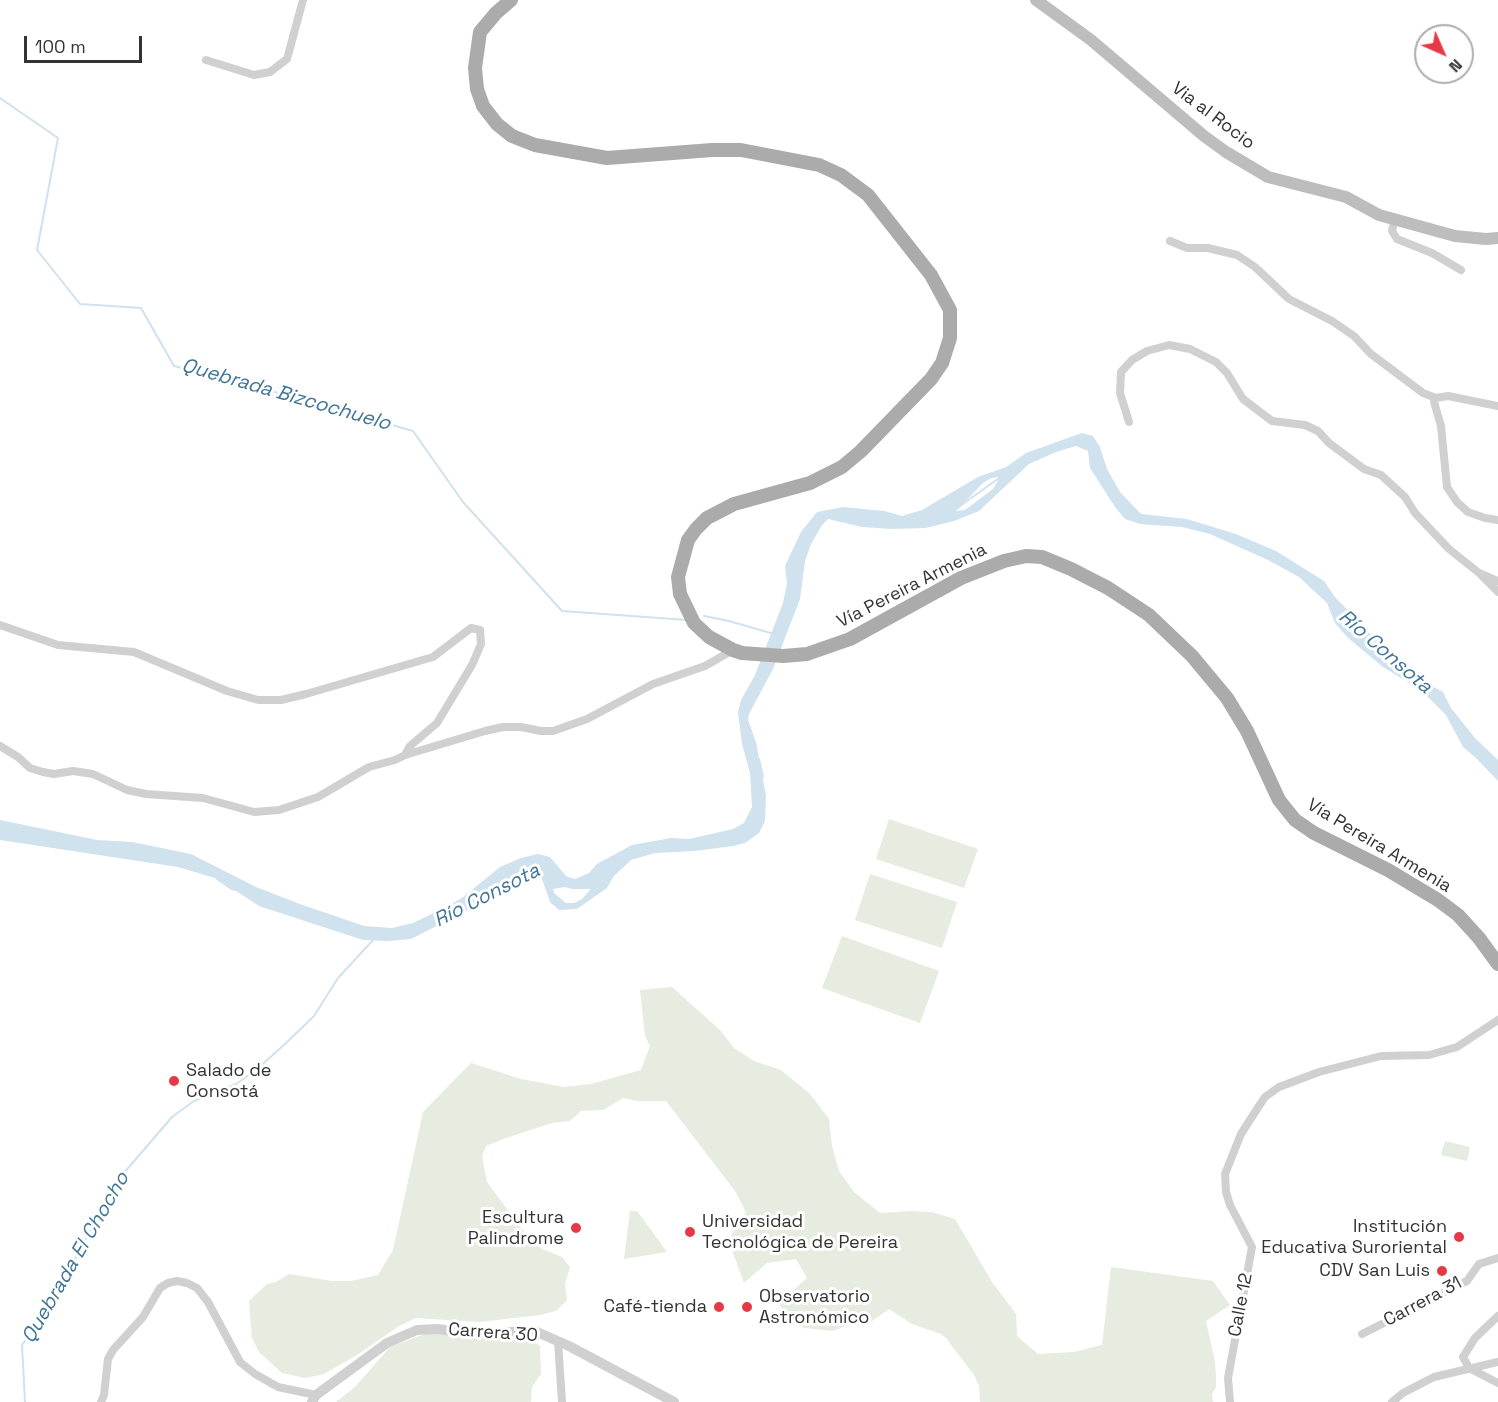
<!DOCTYPE html>
<meta charset="utf-8">
<style>
body{margin:0}
#map{position:relative;width:1498px;height:1402px;overflow:hidden;background:#fff;font-family:"Space Grotesk",sans-serif}
canvas{display:block}
.north{position:absolute;left:1414px;top:24px;width:60px;height:60px;box-sizing:border-box;background:#fff;border:2px solid #adadad;border-radius:50%;rotate:135deg;font-size:16px;font-weight:700;line-height:24px;text-align:center;color:#333}
.north::after{content:'';display:block;margin:auto;width:21px;height:27px;background:#e63946;clip-path:polygon(50% 0,100% 100%,50% 72%,0 100%)}
.scale{position:absolute;left:24px;top:36px;width:118px;height:27px;box-sizing:border-box;border:3px solid #333;border-top:0;padding-left:8px;font-size:18px;line-height:21px;white-space:nowrap;color:#333;-webkit-text-stroke:4px #fff;paint-order:stroke}
</style>
<div id="map">
<canvas width="1498" height="1402"></canvas>
<div class="north">N</div>
<div class="scale">100 m</div>
</div>
<script>
const context = document.querySelector('canvas').getContext('2d');
context.lineJoin = 'round';
function fill(path, color) { context.fillStyle = color; context.fill(path, 'evenodd'); }
const shape = rows => new Path2D(rows.map(r => 'M' + r).join(''));
function trace(path, color, width, dash) { context.strokeStyle = color; context.lineWidth = width; context.lineCap = dash ? 'butt' : 'round'; context.setLineDash(dash || []); context.stroke(path); }
function drawText(font, color, halo, rows, align = 'center') {
  context.font = font + ' "Space Grotesk",sans-serif'; context.lineWidth = 6; context.setLineDash([]); context.textBaseline = 'middle'; context.strokeStyle = halo; context.fillStyle = color; for (const [text, x, y, turn = 0] of rows) {
    context.save(); context.translate(x, y); context.rotate((+turn || 0) * Math.PI / 180); context.textAlign = isNaN(turn) ? turn : align; if (halo) context.strokeText(text, 0, 0); context.fillText(text, 0, 0); context.restore();
  }
}
const green = shape([
 [889,819,978,849,964,888,876,859],
 [870,874,957,902,942,948,855,920],
 [842,936,939,971,920,1023,822,988],
 [672,987,720,1030,734,1048,754,1061,781,1070,810,1094,829,1119,832,1146,839,1171,854,1192,880,1213,910,1211,932,1212,955,1219,992,1282,1016,1314,1017,1336,1038,1354,1074,1352,1102,1345,1111,1267,1213,1281,1230,1305,1206,1321,1215,1362,1216,1376,1216,1387,1212,1394,1213,1402,980,1402,979,1386,974,1375,946,1338,941,1334,912,1324,889,1309,872,1321,863,1320,832,1331,805,1328,788,1321,779,1303,807,1278,796,1259,767,1263,744,1283,733,1253,731,1236,746,1212,735,1191,666,1101,637,1101,623,1098,603,1110,581,1111,570,1121,552,1123,503,1139,486,1146,482,1156,487,1182,526,1235,542,1249,562,1257,570,1267,565,1284,567,1300,556,1311,540,1315,479,1322,416,1318,399,1326,357,1355,324,1374,305,1378,282,1373,259,1352,252,1338,249,1301,267,1284,276,1282,289,1274,332,1281,351,1281,378,1275,393,1250,423,1112,471,1063,521,1079,564,1087,591,1084,641,1070,650,1046,645,1036,640,990],
 [1445,1141,1470,1147,1467,1161,1441,1155],
 [630,1211,637,1211,667,1252,624,1259],
 [434,1333,489,1341,504,1337,521,1338,530,1339,540,1346,541,1374,532,1387,531,1402,336,1402,354,1388,390,1347,425,1334]
]);
const water = shape([
 [1082,433,1093,436,1100,447,1107,469,1120,492,1141,514,1187,519,1236,534,1276,551,1324,581,1335,597,1372,636,1432,686,1443,692,1451,708,1475,738,1498,760,1498,781,1477,759,1463,747,1446,715,1422,691,1383,667,1347,637,1335,623,1327,603,1299,577,1268,560,1210,534,1182,527,1140,524,1125,519,1115,507,1090,468,1088,451,1076,446,1056,452,1029,464,979,511,954,521,926,528,891,529,862,527,828,519,822,525,811,544,805,561,800,599,773,669,749,714,748,720,756,742,766,796,765,821,759,833,745,843,733,846,695,851,655,853,631,860,614,876,607,888,577,909,559,910,550,902,541,876,533,869,521,873,510,885,495,896,411,939,388,941,363,940,259,906,218,879,178,867,0,840,0,820,97,840,132,842,191,854,256,887,300,904,364,926,392,928,413,923,442,909,462,898,500,867,521,858,538,854,550,857,566,876,575,879,589,873,597,864,632,845,671,838,689,839,733,829,744,823,752,807,750,773,742,744,738,712,741,700,755,675,783,603,787,583,785,566,801,532,817,512,843,507,884,511,902,516,922,510,978,477,1006,467,1026,453],
 [1000,477,993,489,965,510,956,511,983,483,991,478],
 [565,887,572,889,591,889,582,899,574,903,566,903,554,893,553,889]
]);
const stream = shape([
 [0,98,58,138,37,250,80,304,141,308,174,366,286,395,413,431,463,502,562,611,687,620],
 [953,511,1002,476],
 [704,616,729,621,774,634],
 [759,759,763,777],
 [519,874,536,868],
 [217,879,230,888,235,890],
 [25,1402,22,1345,52,1302,117,1181,172,1117,194,1101,236,1084,255,1071,285,1044,314,1016,338,978,374,939]
]);
const minor = shape([
 [206,60,254,75,270,72,287,59,303,0],
 [1395,219,1392,231,1397,239,1432,253,1461,270],
 [1170,241,1187,248,1208,248,1237,255,1255,267,1289,299,1332,321,1354,336,1371,354,1423,393,1436,398],
 [1498,406,1448,396,1436,398,1434,402,1441,426,1447,487,1457,502,1468,512,1485,518,1498,520],
 [1129,422,1120,393,1121,372,1132,360,1147,351,1169,345,1190,349,1216,362,1227,373,1243,399,1272,421,1305,425,1318,431,1329,443,1364,469,1381,475,1405,497,1415,513,1449,549,1479,573,1498,581],
 [1481,575,1498,592],
 [0,625,58,645,134,652,227,691,258,700,281,700,306,694,433,657,471,628,480,630,481,644,472,665,437,723,410,746,405,755],
 [0,746,18,757,30,768,43,772,54,774,73,771,93,774,127,790,146,794,203,798,254,812,279,810,318,797,369,767,395,760,405,755,485,731,503,727,521,727,541,731,553,731,587,719,653,684,705,666,733,650],
 [1498,1316,1475,1338,1463,1357,1469,1368,1498,1383],
 [1362,1334,1467,1281,1479,1264,1498,1258],
 [558,1341,562,1402],
 [101,1402,104,1395,108,1359,113,1350,143,1317,160,1288,168,1283,177,1281,187,1283,197,1288,208,1302,240,1362,255,1374,278,1387,316,1395],
 [1230,1402,1228,1378,1252,1247,1230,1205,1226,1192,1225,1174,1241,1134,1257,1109,1265,1097,1279,1087,1319,1072,1381,1056,1429,1055,1457,1047,1498,1020],
 [1392,1402,1403,1393,1434,1377,1498,1362]
]);
const tertiary = shape([
 [312,1402,316,1395,387,1343,417,1330,438,1329,477,1335,509,1332,537,1332,569,1346,674,1402]
]);
const secondary = shape([
 [1036,0,1091,40,1204,136,1226,152,1268,177,1346,197,1379,215,1455,236,1486,239,1498,238]
]);
const primary = shape([
 [511,0,496,13,480,32,475,68,477,89,483,106,497,124,512,136,535,145,607,158,712,150,741,150,819,165,841,175,868,195,931,275,950,310,950,338,942,363,931,379,861,451,842,467,810,483,734,504,707,518,696,529,688,540,678,577,680,594,694,623,709,637,733,650,742,653,783,656,807,654,850,639,961,578,1004,561,1026,556,1042,557,1071,569,1108,588,1149,615,1192,656,1227,698,1247,731,1279,800,1295,820,1314,833,1388,870,1438,900,1458,915,1479,938,1498,964]
]);
const markers = [
 [174,1081,6,"#e63946"],
 [576,1228,6,"#e63946"],
 [690,1232,6,"#e63946"],
 [1459,1237,6,"#e63946"],
 [1442,1271,6,"#e63946"],
 [719,1307,6,"#e63946"],
 [747,1307,6,"#e63946"]
];
const streetNames = [
 ["Via al Rocio",1213,116,37],
 ["Vía Pereira Armenia",912,586,-27],
 ["Vía Pereira Armenia",1379,846,31],
 ["Carrera 31",1423,1302,-28],
 ["Calle 12",1241,1305,-79],
 ["Carrera 30",493,1333,4]
];
const poiNames = [
 ["Salado de",186,1071,"left"],
 ["Consotá",186,1092,"left"],
 ["Escultura",564,1218],
 ["Palindrome",564,1239],
 ["Universidad",702,1222,"left"],
 ["Tecnológica de Pereira",702,1243,"left"],
 ["Institución",1447,1227],
 ["Educativa Suroriental",1447,1248],
 ["CDV San Luis",1430,1271],
 ["Observatorio",759,1297,"left"],
 ["Astronómico",759,1318,"left"],
 ["Café-tienda",707,1307]
];
const waterNames = [
 ["Quebrada Bizcochuelo",286,395,16],
 ["Río Consota",1385,652,41],
 ["Río Consota",487,896,-27],
 ["Quebrada El Chocho",76,1258,-60]
];
fill(green, '#e6ecdf');
fill(water, '#cfe2ee');
trace(stream, '#cfe2ee', 2);
trace(minor, '#d0d0d0', 8);
trace(tertiary, '#d0d0d0', 10);
trace(secondary, '#bdbdbd', 12);
trace(primary, '#ababab', 14);
for (const [x, y, r, color] of markers) { const dot = new Path2D(); dot.arc(x, y, r, 0, 2 * Math.PI); context.fillStyle = color; context.fill(dot); trace(dot, '#fff', 2); }
drawText('18px', '#333', '#fff', streetNames);
drawText('18px', '#333', '#fff', poiNames, 'right');
drawText('italic 20px', '#3f7597', '#fff', waterNames);
</script>
